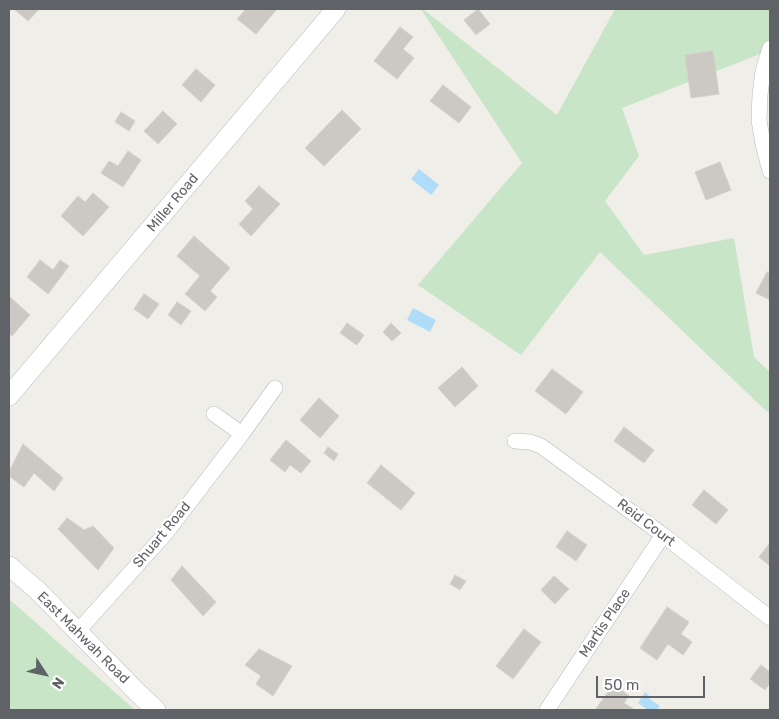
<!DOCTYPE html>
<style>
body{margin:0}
#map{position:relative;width:779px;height:719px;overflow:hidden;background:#f0eee8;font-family:Rubik,sans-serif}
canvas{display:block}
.frame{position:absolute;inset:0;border:10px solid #5f6367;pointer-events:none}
.north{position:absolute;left:20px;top:649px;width:50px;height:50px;-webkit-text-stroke:4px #fff;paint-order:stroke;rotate:125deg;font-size:14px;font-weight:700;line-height:20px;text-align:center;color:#5f6367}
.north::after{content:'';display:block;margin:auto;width:18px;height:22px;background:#5f6367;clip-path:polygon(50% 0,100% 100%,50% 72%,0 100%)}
.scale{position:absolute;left:596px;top:676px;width:109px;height:22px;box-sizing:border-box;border:2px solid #5f6367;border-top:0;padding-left:6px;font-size:15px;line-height:18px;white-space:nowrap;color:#5f6367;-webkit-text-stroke:4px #fff;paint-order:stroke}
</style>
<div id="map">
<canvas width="779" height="719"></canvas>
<div class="frame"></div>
<div class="north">N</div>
<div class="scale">50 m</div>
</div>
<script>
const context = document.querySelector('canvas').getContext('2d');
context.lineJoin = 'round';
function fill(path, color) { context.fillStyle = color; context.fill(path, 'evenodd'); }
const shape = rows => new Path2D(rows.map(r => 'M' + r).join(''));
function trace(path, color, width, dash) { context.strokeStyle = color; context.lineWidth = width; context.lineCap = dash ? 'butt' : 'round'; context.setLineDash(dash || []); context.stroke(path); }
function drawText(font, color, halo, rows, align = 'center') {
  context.font = font + ' Rubik,sans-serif'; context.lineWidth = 4.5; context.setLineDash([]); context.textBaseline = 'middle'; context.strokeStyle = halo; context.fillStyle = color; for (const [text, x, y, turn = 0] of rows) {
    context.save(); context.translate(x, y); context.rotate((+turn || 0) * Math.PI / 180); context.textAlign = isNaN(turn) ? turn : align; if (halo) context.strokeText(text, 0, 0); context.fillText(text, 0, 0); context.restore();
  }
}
const green = shape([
 [421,9,423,9,557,115,615,9,770,9,770,54,765,52,622,108,639,156,605,201,644,255,734,238,754,357,770,372,770,413,764,409,600,252,521,355,418,285,522,163],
 [9,599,135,710,9,710]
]);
const water = shape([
 [419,169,439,185,431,195,411,179],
 [413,308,436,320,430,332,407,320],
 [645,692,649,695,647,697,660,706,657,710,648,710,638,703]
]);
const building = shape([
 [14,9,39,9,28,21,14,9],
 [246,9,277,9,256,34,237,19,246,9],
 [478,9,490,24,476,35,464,20,478,9],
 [400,27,413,37,403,49,414,58,397,79,374,61,400,27],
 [713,51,719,94,691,98,685,55,713,51],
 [196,69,215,85,201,102,182,85,196,69],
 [443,85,471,107,459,123,430,101,443,85],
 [342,110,361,129,324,166,305,148,342,110],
 [163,111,177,124,158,144,144,131,163,111],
 [121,112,135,121,129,131,115,122,121,112],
 [128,151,141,160,123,187,101,173,109,161,118,166,128,151],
 [720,162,731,190,706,200,695,172,720,162],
 [259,186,280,204,251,236,239,224,253,209,245,201,259,186],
 [93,193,109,207,83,236,61,216,78,196,85,202,93,193],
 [194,236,230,268,210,291,217,297,205,311,185,294,200,276,177,256,194,236],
 [40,260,53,270,60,260,69,266,48,294,27,277,40,260],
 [767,272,770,274,770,300,756,293,767,272],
 [144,294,159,304,148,319,134,309,144,294],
 [10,297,30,315,12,336,9,333,9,299,10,297],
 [177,302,191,311,181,325,168,315,177,302],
 [347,323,364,335,357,345,340,333,347,323],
 [391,323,401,333,392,341,383,332,391,323],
 [462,367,478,386,455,407,438,388,462,367],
 [552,369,583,392,566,414,535,391,552,369],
 [319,398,339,416,320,438,300,420,319,398],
 [624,427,654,450,644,463,614,441,624,427],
 [286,440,311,461,301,473,290,465,285,472,270,460,286,440],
 [23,444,63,478,54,491,34,473,24,487,9,476,9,472,23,444],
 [328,447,338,454,334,461,324,453,328,447],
 [381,465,415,493,401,510,367,483,381,465],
 [704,490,728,510,716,524,692,505,704,490],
 [67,518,84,530,93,526,114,548,98,570,58,529,67,518],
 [567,531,587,545,576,561,556,547,567,531],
 [770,543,770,566,759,557,770,543],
 [182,566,216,602,203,616,171,580,182,566],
 [455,575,466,581,460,590,450,584,455,575],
 [554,576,569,589,555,604,541,590,554,576],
 [667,607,689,622,681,634,692,642,683,655,668,644,657,660,640,648,667,607],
 [524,629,541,642,513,679,496,666,524,629],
 [259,649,292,666,273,696,256,684,261,676,245,665,259,649],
 [761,665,770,672,770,683,765,690,750,679,761,665],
 [614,684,629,696,624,703,635,710,595,710,614,684]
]);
const minor = shape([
 [770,48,763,71,760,95,759,120,763,144,770,171],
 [214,414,242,434],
 [515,441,530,442,541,446,663,535,770,618],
 [78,631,166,533,242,434,275,388],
 [547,710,663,535]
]);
const tertiary = shape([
 [9,396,336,9],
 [9,566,37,590,137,692,156,710]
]);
const streetNames = [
 ["Miller Road",173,203,-50],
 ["Reid Court",646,523,37],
 ["Shuart Road",162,535,-50],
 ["Martis Place",605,623,-56],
 ["East Mahwah Road",83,638,45]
];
fill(green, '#c9e5c7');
fill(water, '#afddf9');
fill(building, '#ccc9c4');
trace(building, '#d5cfc7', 1);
trace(minor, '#b5b8bb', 16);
trace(tertiary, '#b5b8bb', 20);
trace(minor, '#fff', 15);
trace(tertiary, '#fff', 19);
drawText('14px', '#5f6367', '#fff', streetNames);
</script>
